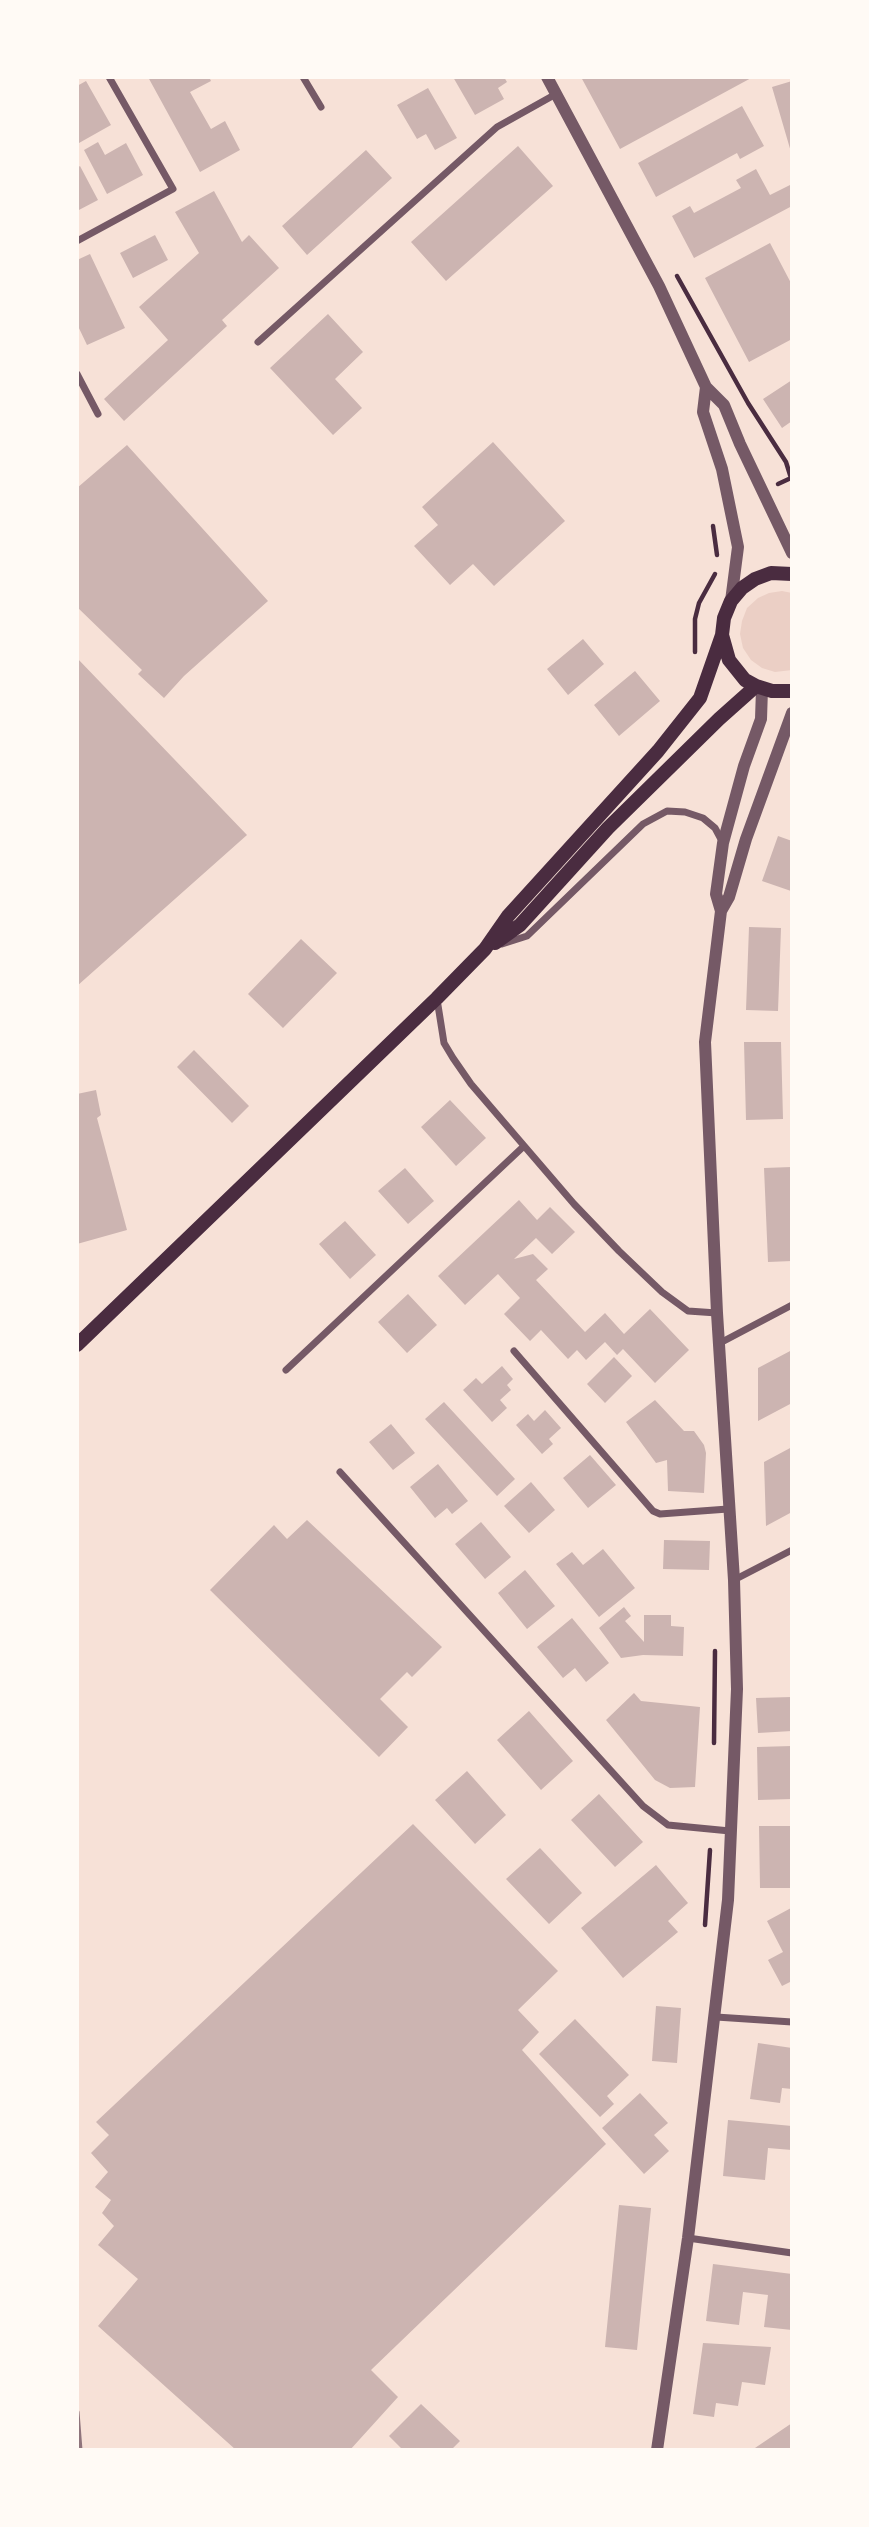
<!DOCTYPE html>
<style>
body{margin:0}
#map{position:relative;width:869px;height:2527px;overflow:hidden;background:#f7e1d7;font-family:"Zilla Slab",serif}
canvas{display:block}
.frame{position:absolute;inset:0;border:79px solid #fffaf5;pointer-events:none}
</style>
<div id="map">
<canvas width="869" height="2527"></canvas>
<div class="frame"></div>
</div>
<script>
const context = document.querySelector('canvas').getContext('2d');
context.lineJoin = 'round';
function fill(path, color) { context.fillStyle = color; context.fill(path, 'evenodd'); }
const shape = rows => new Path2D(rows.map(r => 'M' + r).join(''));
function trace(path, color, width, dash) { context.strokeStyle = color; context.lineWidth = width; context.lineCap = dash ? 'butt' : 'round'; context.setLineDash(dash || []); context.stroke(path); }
const green = shape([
 [782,591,792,593,792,670,775,672,762,668,751,660,743,648,740,634,742,621,747,608,758,598,769,593]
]);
const building = shape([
 [148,77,209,77,211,81,190,92,211,129,225,121,240,150,200,172],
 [453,77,504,77,507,82,498,88,504,99,475,115],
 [581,77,753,77,620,149],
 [86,81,111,125,79,143,77,139,77,86],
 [792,81,792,152,791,152,772,87],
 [428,88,457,138,435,150,426,134,417,139,397,105],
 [742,106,764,146,740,159,737,153,656,197,638,163],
 [98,142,105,155,126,143,143,175,107,194,84,150],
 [518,146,553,186,446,281,411,242],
 [366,150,392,178,307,255,282,226],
 [80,166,98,200,77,211,77,168],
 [756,169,770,195,792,184,792,206,694,258,672,216,690,206,694,213,741,188,736,180],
 [214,191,242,242,249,235,279,268,222,320,227,326,124,421,104,399,168,340,139,307,199,253,175,212],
 [155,235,168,260,133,278,120,253],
 [770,243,792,285,792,339,749,362,705,278],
 [90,254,125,328,87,345,77,324,77,260],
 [328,314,363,352,335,379,362,408,333,435,270,368],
 [792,380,792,421,782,428,763,399],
 [493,442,565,521,494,586,473,564,450,585,414,546,438,525,422,507],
 [127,445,268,601,184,676,164,698,138,674,142,670,77,607,77,488],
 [583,639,604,664,568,695,547,669],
 [77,658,247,835,77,986],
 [635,671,660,701,619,736,594,705],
 [778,836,792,841,791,891,762,881],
 [749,927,781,928,778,1011,746,1010],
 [301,939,337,973,283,1028,248,994],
 [744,1042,781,1042,783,1119,746,1120],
 [194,1050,249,1106,232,1123,177,1067],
 [96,1090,101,1115,97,1118,127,1230,77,1244,77,1094],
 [450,1100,486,1138,456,1166,421,1127],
 [792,1167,792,1261,768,1262,764,1168],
 [405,1168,434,1201,408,1224,378,1191],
 [519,1200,537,1220,550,1207,575,1232,552,1254,536,1238,514,1259,533,1254,548,1269,536,1280,585,1332,605,1313,624,1334,650,1309,689,1350,655,1383,623,1349,617,1355,605,1342,586,1360,577,1350,568,1359,541,1330,530,1341,504,1314,520,1298,498,1274,465,1305,438,1276],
 [345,1221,376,1255,350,1279,319,1244],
 [408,1294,437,1325,407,1353,378,1322],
 [792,1350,792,1403,758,1421,758,1368],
 [614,1357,632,1376,605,1403,587,1384],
 [502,1366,513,1379,507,1385,511,1390,500,1400,507,1408,492,1422,463,1390,476,1378,482,1384],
 [655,1400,684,1431,694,1431,704,1445,706,1453,704,1493,668,1491,667,1460,656,1463,626,1422],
 [444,1402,515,1479,497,1496,425,1419],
 [545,1410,561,1428,549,1439,553,1444,542,1454,516,1425,528,1414,534,1421],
 [391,1424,415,1453,393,1470,369,1442],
 [792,1447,792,1512,766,1526,764,1462],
 [590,1455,616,1485,588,1508,563,1478],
 [438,1464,468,1501,452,1514,447,1508,435,1518,410,1487],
 [531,1482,555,1510,529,1533,504,1506],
 [307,1520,442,1647,412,1677,407,1672,380,1699,408,1727,379,1757,210,1590,274,1525,287,1539],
 [481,1522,511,1557,485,1579,455,1544],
 [664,1540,710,1541,709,1570,663,1569],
 [603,1549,635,1588,599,1617,556,1564,572,1552,583,1565],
 [525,1570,555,1606,527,1629,498,1593],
 [624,1607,631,1616,625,1621,644,1642,644,1615,671,1615,671,1626,684,1627,683,1656,643,1655,621,1658,599,1628],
 [572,1618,609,1663,586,1682,575,1668,563,1678,537,1647],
 [634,1693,641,1701,700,1707,695,1787,670,1788,655,1780,606,1720],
 [792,1697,792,1731,758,1733,756,1698],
 [529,1711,573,1761,541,1790,497,1740],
 [792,1746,792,1799,758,1800,757,1747],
 [467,1771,506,1815,475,1844,435,1800],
 [599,1794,643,1842,615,1867,571,1820],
 [413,1824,558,1971,518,2010,539,2032,522,2050,606,2144,371,2370,398,2397,350,2450,236,2450,98,2326,138,2279,98,2245,114,2226,102,2213,111,2200,95,2187,108,2172,91,2153,109,2135,96,2122],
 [759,1826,792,1826,792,1888,760,1888],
 [540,1848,582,1893,549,1924,506,1879],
 [656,1865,688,1903,668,1921,678,1932,623,1978,581,1928],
 [791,1908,792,1981,782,1986,768,1960,783,1952,767,1921],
 [656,2006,681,2008,677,2063,652,2061],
 [575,2019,629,2075,607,2096,614,2104,600,2117,539,2054],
 [758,2043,792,2048,792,2089,782,2088,780,2103,750,2099],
 [640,2093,668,2123,654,2135,669,2151,644,2174,602,2128],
 [728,2120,792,2126,792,2150,768,2148,765,2180,723,2176],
 [619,2205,651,2208,637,2350,605,2347],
 [713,2264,792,2274,792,2330,764,2327,768,2295,743,2292,739,2325,706,2321],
 [703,2343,771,2347,765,2385,742,2382,738,2406,716,2403,714,2417,693,2414],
 [421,2404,460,2441,451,2450,403,2450,389,2436],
 [792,2423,792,2450,752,2450]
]);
const path = shape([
 [677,276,748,403,786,462,791,478,778,484],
 [713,526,717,555],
 [695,652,695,619,699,603,715,574],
 [714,1743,715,1651],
 [705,1925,710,1850]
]);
const minor = shape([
 [303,77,321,107],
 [77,241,173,189,109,77],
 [258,342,497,127,556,94],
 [77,374,98,414],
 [502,944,527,936,643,824,667,811,685,812,703,818,715,828,722,841],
 [437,999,444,1043,453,1058,471,1084,574,1204,619,1251,662,1292,688,1311,717,1313],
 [720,1343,792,1305],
 [514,1351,653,1511,660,1514,728,1509],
 [286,1370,524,1146],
 [340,1472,643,1806,668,1825,730,1831],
 [734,1580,792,1550],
 [716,2017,792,2022],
 [688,2238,792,2253]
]);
const tertiary = shape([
 [547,77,659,286,706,387,724,405,740,444,792,553],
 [706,387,703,412,722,469,738,547,731,601],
 [721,911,729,897,746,839,792,713],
 [657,2450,688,2238,728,1900,737,1689,734,1580,717,1313,705,1042,721,911,716,894,723,843,744,766,761,719,762,689]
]);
const secondary = shape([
 [792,574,771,573,755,579,742,588,731,601,724,618,722,635,729,660,745,680,756,686,772,691,792,691],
 [495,943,520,925,608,828,719,719,756,686],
 [77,1345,437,998,485,949,508,916,658,751,700,698,722,635]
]);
const rail = shape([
 [77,2412,80,2450]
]);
fill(green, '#ebcfc5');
fill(building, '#ccb4b1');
trace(path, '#4a2c40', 4.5);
trace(minor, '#755966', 7);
trace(tertiary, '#755966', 12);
trace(secondary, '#4a2c40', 14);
trace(rail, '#8f747c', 5);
</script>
